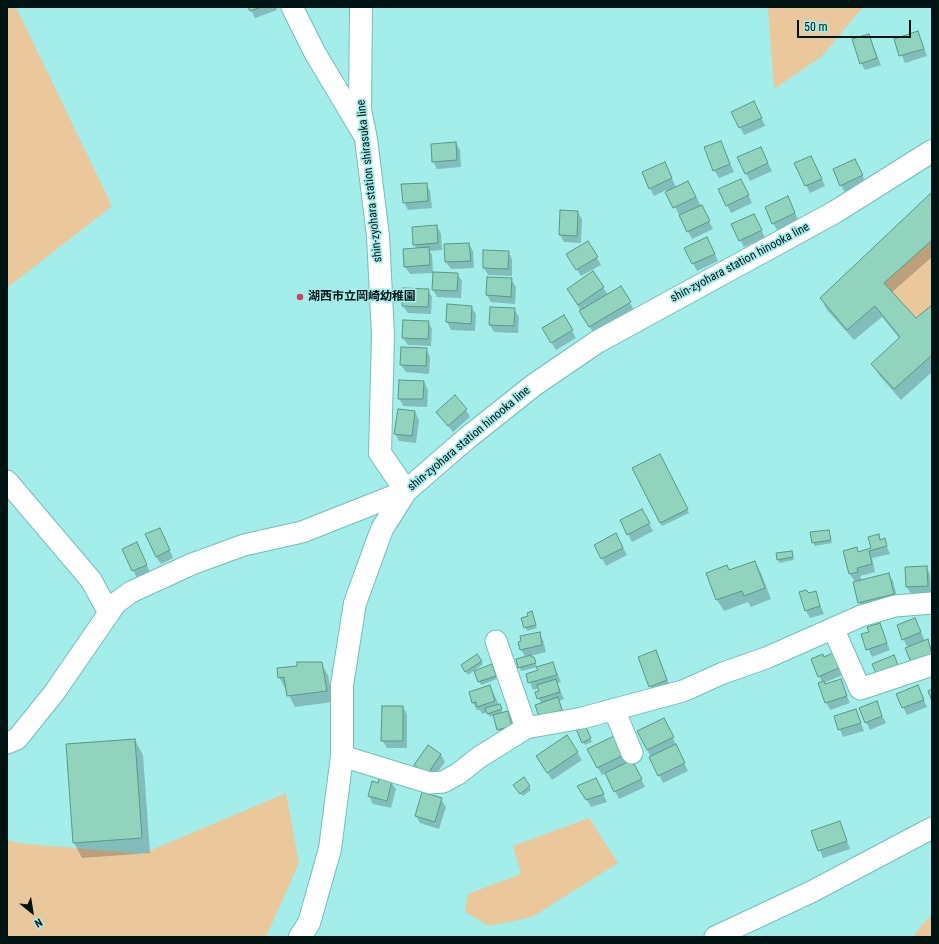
<!DOCTYPE html>
<meta charset="utf-8">
<style>
body{margin:0}
#map{position:relative;width:939px;height:944px;overflow:hidden;background:#a3edea;font-family:"Roboto Condensed",sans-serif}
canvas{display:block}
.frame{position:absolute;inset:0;border:8px solid #001414;pointer-events:none}
.north{position:absolute;left:12px;top:892px;width:40px;height:40px;-webkit-text-stroke:3px #a3edea;paint-order:stroke;rotate:150deg;font-size:11px;font-weight:700;line-height:16px;text-align:center;color:#001414}
.north::after{content:'';display:block;margin:auto;width:14px;height:18px;background:#001414;clip-path:polygon(50% 0,100% 100%,50% 72%,0 100%)}
.scale{position:absolute;left:797px;top:20px;width:114px;height:18px;box-sizing:border-box;border:2px solid #001414;border-top:0;padding-left:5px;font-size:12px;line-height:14px;white-space:nowrap;color:#001414;-webkit-text-stroke:3px #a3edea;paint-order:stroke}
</style>
<div id="map">
<canvas width="939" height="944"></canvas>
<div class="frame"></div>
<div class="north">N</div>
<div class="scale">50 m</div>
</div>
<script>
const context = document.querySelector('canvas').getContext('2d');
context.lineJoin = 'round';
function fill(path, color) { context.fillStyle = color; context.fill(path, 'evenodd'); }
const shape = rows => new Path2D(rows.map(r => 'M' + r).join(''));
function trace(path, color, width, dash) { context.strokeStyle = color; context.lineWidth = width; context.lineCap = dash ? 'butt' : 'round'; context.setLineDash(dash || []); context.stroke(path); }
function drawText(font, color, halo, rows, align = 'center') {
  context.font = font + ' "Roboto Condensed","Noto Sans JP",sans-serif'; context.lineWidth = 3.5; context.setLineDash([]); context.textBaseline = 'middle'; context.strokeStyle = halo; context.fillStyle = color; for (const [text, x, y, turn = 0] of rows) {
    context.save(); context.translate(x, y); context.rotate((+turn || 0) * Math.PI / 180); context.textAlign = isNaN(turn) ? turn : align; if (halo) context.strokeText(text, 0, 0); context.fillText(text, 0, 0); context.restore();
  }
}
const green = shape([
 [7,7,16,7,112,206,7,288],
 [768,7,863,7,822,56,774,89],
 [932,240,932,305,916,318,884,283],
 [286,793,299,863,266,937,7,937,7,840,18,843,142,854],
 [589,818,618,863,532,917,489,926,465,912,468,894,521,874,513,846],
 [932,914,932,937,913,937,923,924]
]);
const shadow = shape([
 [249,7,276,7,277,10,255,18],
 [918,32,927,56,905,63,895,39],
 [869,35,881,65,865,70,861,63],
 [758,110,765,126,744,135,733,112],
 [721,142,734,172,719,178,714,170],
 [456,143,460,150,461,167,437,169,433,161],
 [764,155,772,171,750,181,746,173],
 [855,160,866,183,845,193,841,185],
 [796,164,815,164,825,186,810,193],
 [668,170,676,187,692,189,713,229,692,239,666,190,654,196,650,188],
 [426,184,430,191,432,208,408,210,404,202],
 [745,187,752,203,731,213,727,205],
 [932,193,932,257,891,293,916,320,932,306,932,372,901,400,879,375,872,364,900,339,882,317,854,340,827,310,821,298],
 [791,205,799,221,777,230,773,223],
 [577,211,582,219,581,243,564,242,560,235],
 [758,222,765,238,744,247,740,240],
 [437,226,441,234,442,250,430,251,432,255,433,273,410,274,405,267,417,249,414,245],
 [588,243,601,265,581,276,568,254],
 [469,244,473,251,474,268,451,269,446,262,445,245],
 [711,246,718,261,697,271,685,248],
 [508,252,512,259,512,276,488,275,484,268],
 [593,272,608,295,621,287,634,310,594,334,572,296],
 [457,274,462,281,461,298,437,297,433,290],
 [488,278,511,279,516,287,515,304,491,302,487,295],
 [428,290,432,297,431,314,408,313,403,306],
 [448,305,471,307,476,314,475,331,451,330,447,322],
 [514,309,519,317,518,333,494,332,490,325],
 [563,316,576,338,556,350,543,328],
 [428,322,432,329,431,346,408,345,403,338],
 [402,348,426,349,430,357,429,374,406,372,401,365],
 [424,382,428,390,427,407,403,406,399,398],
 [398,410,415,412,419,420,416,443,399,441,395,434],
 [466,410,470,417,453,432,437,412],
 [662,458,689,513,662,526,633,469],
 [646,518,653,531,632,542,628,534],
 [829,531,832,543,815,546,813,542],
 [164,536,173,558,161,564,156,557],
 [878,536,881,540,884,539,890,554,872,558,875,572,860,576,862,580,888,574,893,581,898,601,863,610,859,602,855,582,850,574,844,552,856,548,858,552,872,549],
 [620,542,627,555,606,566,602,558],
 [123,549,140,550,150,572,137,578],
 [791,552,794,560,779,563,778,559],
 [755,562,761,573,771,599,751,607,748,602,724,611,717,600,707,573,730,571],
 [926,567,930,574,931,593,911,594,907,587],
 [815,593,824,614,810,618,806,611,809,595],
 [532,612,537,628,527,631,522,619,529,616],
 [915,619,925,641,927,641,931,648,932,663,908,648,903,639],
 [879,624,890,650,872,657,862,635,870,632],
 [539,633,543,640,546,652,530,656,532,658,534,658,537,667,521,671,517,660,525,657,521,649],
 [655,652,671,688,654,694,639,658],
 [835,654,845,674,824,683,825,685,840,680,850,703,830,710,826,702,822,682,819,676,824,658],
 [481,661,483,664,468,675,464,669],
 [321,663,328,675,333,702,295,707,279,677],
 [553,663,561,682,557,683,564,699,559,701,565,717,544,724,541,704,537,693,540,692,539,688,533,690,527,675,540,671],
 [493,669,497,679,481,685,475,672],
 [490,686,503,713,508,712,510,716,513,729,500,733,494,715,490,717,487,712,482,714,480,710,477,710,473,703,470,692],
 [918,687,927,707,907,715,897,695],
 [876,703,886,723,870,730,866,722],
 [403,707,407,714,407,748,387,748,382,740],
 [856,710,864,731,843,737,835,717],
 [668,727,688,771,663,783,639,732],
 [587,730,592,742,585,745,583,742],
 [567,737,582,760,552,780,542,764],
 [135,740,143,755,150,853,82,858,74,843],
 [618,745,627,763,636,768,645,787,619,799,606,773,602,775,598,768],
 [428,746,441,755,445,762,431,781,419,773,415,765],
 [372,782,379,784,391,782,396,789,391,808,373,804,369,796],
 [529,786,531,790,523,796,517,789],
 [579,786,600,787,607,802,591,807],
 [441,799,446,807,439,829,420,823,416,816],
 [840,822,850,849,823,858,813,831]
]);
const building = shape([
 [248,7,262,7,250,11,248,7],
 [918,31,924,49,899,56,894,39,918,31],
 [869,34,877,58,860,64,852,39,869,34],
 [754,101,762,118,739,128,731,112,754,101],
 [721,141,730,164,713,171,704,147,721,141],
 [456,142,457,160,432,162,431,144,456,142],
 [761,147,768,163,745,174,737,157,761,147],
 [811,156,822,179,805,186,794,163,811,156],
 [855,159,863,175,840,186,833,169,855,159],
 [665,162,672,178,649,189,642,172,665,162],
 [741,179,749,195,726,206,718,189,741,179],
 [688,181,696,197,673,208,665,192,688,181],
 [427,183,428,201,403,203,401,184,427,183],
 [932,192,932,240,884,283,916,318,932,305,932,355,894,389,871,364,900,337,875,306,847,330,820,298,932,192],
 [788,196,795,213,772,224,765,207,788,196],
 [702,205,710,221,687,232,679,215,702,205],
 [560,210,578,211,577,236,559,235,560,210],
 [754,214,762,230,739,241,731,224,754,214],
 [437,225,438,243,413,245,412,227,437,225],
 [707,237,715,254,692,264,684,248,707,237],
 [588,241,598,257,576,270,566,254,588,241],
 [469,243,471,261,445,262,444,244,469,243],
 [429,247,430,265,404,267,403,249,429,247],
 [483,250,509,251,508,269,483,268,483,250],
 [593,271,604,287,578,305,567,289,593,271],
 [433,272,458,273,457,291,432,290,433,272],
 [487,277,512,278,511,297,486,295,487,277],
 [621,286,631,302,589,327,579,311,621,286],
 [403,288,429,289,428,307,402,306,403,288],
 [447,304,472,306,471,324,446,322,447,304],
 [490,307,515,308,514,326,489,325,490,307],
 [564,315,573,330,551,343,542,328,564,315],
 [403,320,429,321,428,339,402,338,403,320],
 [401,347,427,348,426,366,400,365,401,347],
 [399,380,424,381,423,399,398,399,399,380],
 [455,395,467,409,448,426,436,412,455,395],
 [398,409,415,411,412,436,394,434,398,409],
 [660,454,688,509,660,523,632,468,660,454],
 [642,509,650,523,627,535,620,520,642,509],
 [160,528,170,550,156,557,145,534,160,528],
 [829,530,831,540,812,543,810,532,829,530],
 [616,533,623,548,601,559,594,545,616,533],
 [879,534,880,540,885,538,887,546,869,551,872,564,857,568,858,572,849,574,843,551,857,547,858,552,871,548,868,537,879,534],
 [137,542,147,565,132,571,122,549,137,542],
 [792,551,793,557,777,560,776,553,792,551],
 [755,561,765,588,744,596,742,591,716,600,706,573,727,565,729,570,755,561],
 [927,566,928,586,906,587,905,567,927,566],
 [889,573,894,594,858,603,853,582,889,573],
 [806,590,809,593,816,591,820,606,805,611,799,592,806,590],
 [532,611,536,625,524,628,521,618,528,616,527,613,532,611],
 [915,618,921,632,902,640,897,625,915,618],
 [880,623,887,643,866,650,861,634,869,632,867,627,880,623],
 [540,632,542,645,520,650,518,642,521,641,520,636,540,632],
 [928,639,932,654,911,662,905,648,928,639],
 [656,650,667,680,649,687,638,657,656,650],
 [835,652,841,667,818,677,811,659,823,654,824,657,835,652],
 [477,654,482,661,465,672,461,665,477,654],
 [531,655,531,657,534,657,536,663,518,668,516,659,531,655],
 [894,655,900,670,878,678,872,664,894,655],
 [297,662,322,662,327,691,287,696,284,677,278,678,277,668,297,666,297,662],
 [553,662,557,675,528,683,526,674,538,670,536,667,553,662],
 [492,664,496,676,478,682,474,671,492,664],
 [556,679,560,692,537,699,535,692,539,691,537,685,556,679],
 [841,679,847,696,825,703,818,683,824,681,825,684,841,679],
 [490,685,495,701,477,707,476,702,472,703,469,692,490,685],
 [918,685,924,700,902,708,896,694,918,685],
 [932,689,932,701,928,691,932,689],
 [558,697,562,710,539,717,535,705,558,697],
 [877,701,882,716,865,723,859,708,877,701],
 [500,704,502,709,487,714,485,708,500,704],
 [382,706,403,706,403,741,381,741,382,706],
 [856,709,861,723,838,730,834,716,856,709],
 [508,711,512,726,497,730,493,715,508,711],
 [664,718,674,737,647,750,637,731,664,718],
 [585,725,591,738,582,743,576,729,585,725],
 [567,735,578,752,547,773,536,756,567,735],
 [614,736,624,755,597,768,587,749,614,736],
 [135,739,142,838,73,843,66,744,135,739],
 [676,744,685,763,658,776,649,757,676,744],
 [428,745,441,754,427,775,414,765,428,745],
 [632,760,642,779,614,792,605,773,632,760],
 [524,777,530,786,520,794,513,785,524,777],
 [379,778,392,781,387,801,368,796,372,781,378,783,379,778],
 [596,778,604,794,586,800,577,786,596,778],
 [422,792,442,798,435,822,415,816,422,792],
 [840,821,847,841,818,851,811,831,840,821]
]);
const minor = shape([
 [292,7,315,53,364,135],
 [7,481,91,580,109,613],
 [833,628,860,689,932,665],
 [496,641,526,728],
 [614,709,632,753],
 [7,743,17,739,54,693,116,603,131,592,192,564,244,545,302,532,406,491],
 [342,756,430,783,443,782,458,774,478,758,526,728,582,718,683,691,723,673,766,658,861,616,895,606,932,603],
 [715,937,811,892,932,828]
]);
const major = shape([
 [361,7,360,110,366,139,378,236,383,335,380,453,406,491],
 [300,937,309,923,330,849,342,756,342,685,355,603,382,529,406,491,466,439,534,385,597,342,835,212,932,151]
]);
const markers = [
 [300,297,4,"#d24260"]
];
const streetNames = [
 ["shin-zyohara station shirasuka line",370,181,-96],
 ["shin-zyohara station hinooka line",740,263,-28],
 ["shin-zyohara station hinooka line",469,439,-40]
];
const poiNames = [
 ["湖西市立岡崎幼稚園",308,297]
];
fill(green, '#ebc79c');
fill(shadow, '#0003');
fill(building, '#91d3bd');
trace(building, '#589985', 1);
trace(minor, '#74bdba', 23);
trace(major, '#74bdba', 24);
trace(minor, '#fff', 21);
trace(major, '#fff', 22);
for (const [x, y, r, color] of markers) { const dot = new Path2D(); dot.arc(x, y, r, 0, 2 * Math.PI); context.fillStyle = color; context.fill(dot); trace(dot, '#a3edea', 1.5); }
drawText('12px', '#001414', '#a3edea', streetNames);
drawText('bold 12px', '#001414', '#a3edea', poiNames, 'left');
</script>
